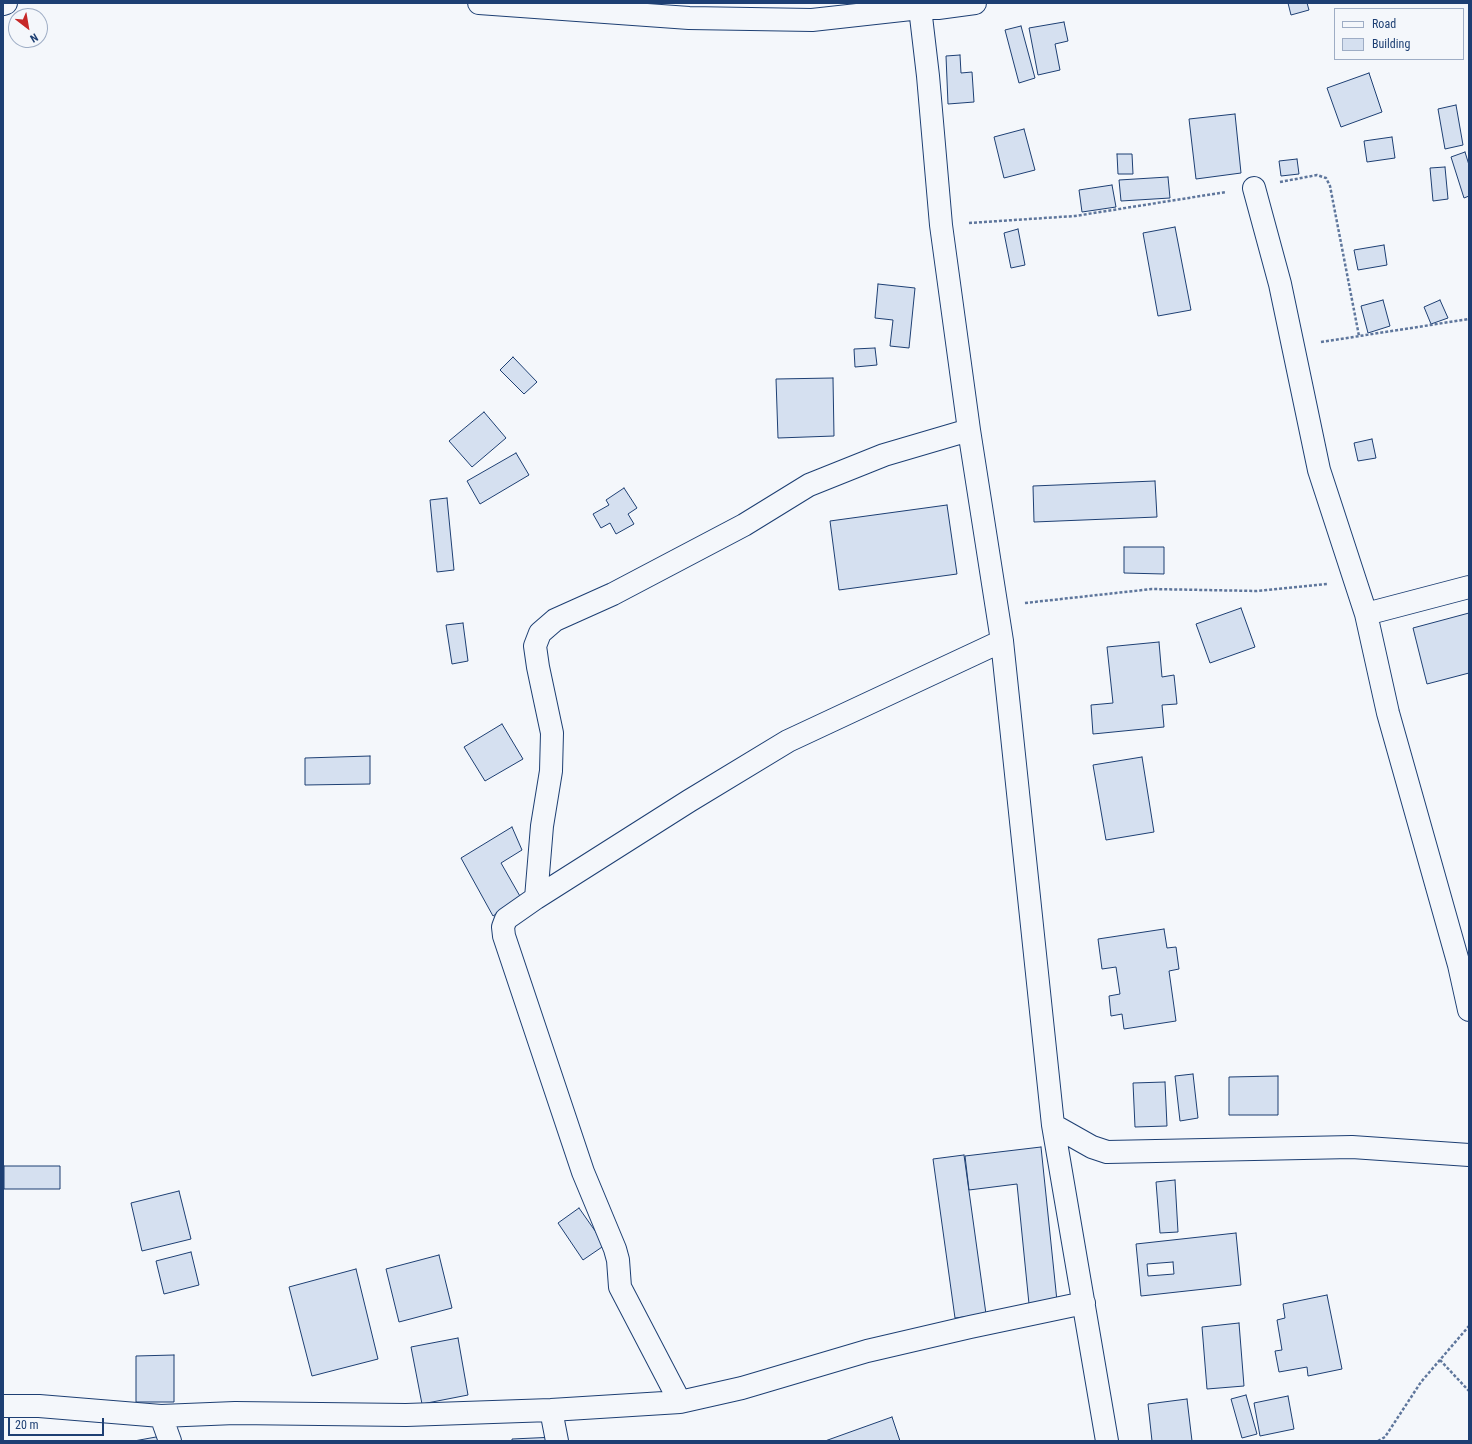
<!DOCTYPE html>
<style>
body{margin:0}
#map{position:relative;width:1472px;height:1444px;overflow:hidden;background:#f4f7fb;font-family:"Roboto Condensed",sans-serif}
canvas{display:block}
.frame{position:absolute;inset:0;border:4px solid #1d3f73;pointer-events:none}
.legend{position:absolute;left:1334px;top:8px;width:130px;height:52px;box-sizing:border-box;background:#f4f7fb;border:1px solid #9eadc5;margin:0;padding:5px 7px;list-style:none;font-size:12px;color:#1d3f73}
.legend li{display:flex;align-items:center;gap:8px;height:20px}
.legend b{width:20px;border:1px solid #9eadc5}
.north{position:absolute;left:8px;top:8px;width:40px;height:40px;box-sizing:border-box;background:#f4f7fb;border:1px solid #9eadc5;border-radius:50%;rotate:149deg;font-size:11px;font-weight:700;line-height:16px;text-align:center;color:#1d3f73}
.north::after{content:'';display:block;margin:auto;width:14px;height:18px;background:#c62828;clip-path:polygon(50% 0,100% 100%,50% 72%,0 100%)}
.scale{position:absolute;left:8px;top:1418px;width:96px;height:18px;box-sizing:border-box;border:2px solid #1d3f73;border-top:0;padding-left:5px;font-size:12px;line-height:14px;white-space:nowrap;color:#1d3f73;-webkit-text-stroke:3px #f4f7fb;paint-order:stroke}
</style>
<div id="map">
<canvas width="1472" height="1444"></canvas>
<div class="frame"></div>
<ul class="legend">
<li><b style="height:5px;background:#f4f7fb"></b>Road</li>
<li><b style="height:11px;background:#d5e0f0"></b>Building</li>
</ul>
<div class="north">N</div>
<div class="scale">20 m</div>
</div>
<script>
const context = document.querySelector('canvas').getContext('2d');
context.lineJoin = 'round';
function fill(path, color) { context.fillStyle = color; context.fill(path, 'evenodd'); }
const shape = rows => new Path2D(rows.map(r => 'M' + r).join(''));
function trace(path, color, width, dash) { context.strokeStyle = color; context.lineWidth = width; context.lineCap = dash ? 'butt' : 'round'; context.setLineDash(dash || []); context.stroke(path); }
const building = shape([
 [1288,3,1307,3,1309,10,1291,15,1288,3],
 [1064,22,1068,41,1055,44,1060,70,1038,75,1029,28,1064,22],
 [1021,26,1035,78,1019,83,1005,30,1021,26],
 [960,55,961,73,972,72,974,102,948,104,946,56,960,55],
 [1369,73,1382,112,1341,127,1327,88,1369,73],
 [1456,105,1463,145,1445,149,1438,109,1456,105],
 [1235,114,1241,173,1196,179,1189,119,1235,114],
 [1024,129,1035,170,1004,178,994,137,1024,129],
 [1392,137,1395,158,1367,162,1364,141,1392,137],
 [1465,152,1469,165,1469,196,1464,198,1451,157,1465,152],
 [1117,154,1132,154,1133,174,1118,174,1117,154],
 [1297,159,1299,174,1281,176,1279,161,1297,159],
 [1445,167,1448,199,1433,201,1430,168,1445,167],
 [1168,177,1170,198,1121,201,1119,180,1168,177],
 [1112,185,1116,207,1082,212,1079,190,1112,185],
 [1175,227,1191,310,1158,316,1143,233,1175,227],
 [1018,229,1025,265,1011,268,1004,233,1018,229],
 [1384,245,1387,265,1358,270,1354,250,1384,245],
 [878,284,915,288,909,348,890,346,893,320,875,318,878,284],
 [1383,300,1390,326,1368,333,1361,306,1383,300],
 [1440,300,1448,318,1431,324,1424,307,1440,300],
 [875,348,877,365,855,367,854,349,875,348],
 [513,357,537,382,524,394,500,370,513,357],
 [833,378,834,436,778,438,776,379,833,378],
 [484,412,506,438,472,467,449,441,484,412],
 [1372,439,1376,458,1358,461,1354,443,1372,439],
 [516,453,529,475,480,504,467,481,516,453],
 [1155,481,1157,517,1034,522,1033,486,1155,481],
 [624,488,637,508,628,514,634,524,616,534,610,523,601,528,593,514,609,505,606,500,624,488],
 [447,498,454,570,437,572,430,500,447,498],
 [947,505,957,574,839,590,830,521,947,505],
 [1124,547,1164,547,1164,574,1124,573,1124,547],
 [1241,608,1255,647,1210,663,1196,624,1241,608],
 [1469,613,1469,673,1427,684,1413,628,1469,613],
 [463,623,468,661,452,664,446,625,463,623],
 [1159,642,1162,677,1174,675,1177,704,1162,705,1164,727,1093,734,1091,705,1113,703,1107,647,1159,642],
 [502,724,523,759,485,781,464,747,502,724],
 [370,756,370,784,305,785,305,758,370,756],
 [1142,757,1154,832,1106,840,1093,765,1142,757],
 [512,827,522,850,501,863,521,898,493,916,461,858,512,827],
 [1164,929,1167,948,1176,947,1179,969,1169,971,1176,1021,1124,1029,1122,1014,1111,1016,1109,996,1120,994,1116,967,1102,969,1098,939,1164,929],
 [1193,1074,1198,1118,1180,1121,1175,1076,1193,1074],
 [1278,1076,1278,1115,1229,1115,1229,1077,1278,1076],
 [1165,1082,1167,1126,1135,1127,1133,1083,1165,1082],
 [1041,1147,1057,1301,1029,1304,1017,1184,969,1190,965,1156,1041,1147],
 [964,1155,986,1314,955,1318,933,1159,964,1155],
 [4,1166,60,1166,60,1189,4,1189,4,1166],
 [1175,1180,1178,1232,1160,1233,1156,1182,1175,1180],
 [179,1191,191,1239,142,1251,131,1203,179,1191],
 [579,1208,605,1245,583,1260,558,1223,579,1208],
 [1236,1233,1241,1285,1141,1296,1136,1244,1236,1233],
 [1173,1262,1174,1274,1148,1276,1147,1264,1173,1262],
 [191,1252,199,1285,164,1294,156,1261,191,1252],
 [439,1255,452,1308,399,1322,386,1269,439,1255],
 [356,1269,378,1359,312,1376,289,1287,356,1269],
 [1327,1295,1342,1369,1308,1376,1307,1367,1279,1372,1275,1351,1282,1350,1277,1320,1285,1318,1283,1304,1327,1295],
 [1239,1323,1244,1386,1207,1389,1202,1327,1239,1323],
 [458,1338,468,1395,422,1404,411,1347,458,1338],
 [174,1355,174,1402,136,1402,136,1356,174,1355],
 [1246,1395,1257,1434,1242,1438,1231,1399,1246,1395],
 [1288,1396,1294,1429,1260,1436,1254,1403,1288,1396],
 [1187,1399,1192,1441,1152,1441,1148,1404,1187,1399],
 [892,1417,900,1441,825,1441,892,1417],
 [167,1435,169,1441,134,1441,167,1435],
 [556,1437,556,1441,512,1441,512,1439,556,1437]
]);
const path = shape([
 [1280,182,1317,175,1326,178,1330,186,1359,336],
 [969,223,1075,216,1226,192],
 [1321,342,1469,319],
 [1025,603,1152,589,1257,591,1327,584],
 [1440,1360,1469,1391],
 [1378,1441,1385,1437,1421,1382,1469,1326]
]);
const street = shape([
 [479,3,689,18,812,20,920,8,938,8,975,3],
 [3,4,6,3],
 [920,8,928,76,941,225,969,430,1002,641,1053,1125,1107,1441],
 [1254,188,1280,284,1319,470,1366,614,1388,713,1459,965,1469,1010],
 [1366,614,1469,587],
 [536,898,542,826,551,771,552,733,538,667,535,646,540,633,555,620,613,594,744,525,809,485,884,455,969,430],
 [1053,1125,1092,1147,1107,1152,1352,1147,1469,1155],
 [680,1402,620,1287,618,1260,615,1249,583,1172,504,936,503,927,506,919,536,898,689,801,788,741,1002,641],
 [3,1406,39,1406,161,1416,235,1413,406,1415,551,1410,680,1402,742,1388,867,1351,970,1327,1084,1303],
 [551,1410,557,1441],
 [161,1416,170,1441]
]);
fill(building, '#d5e0f0');
trace(building, '#1d3f73', 1);
trace(street, '#1d3f73', 24);
trace(path, '#5e769c', 2.5, [3, 2]);
trace(street, '#f4f7fb', 22);
</script>
